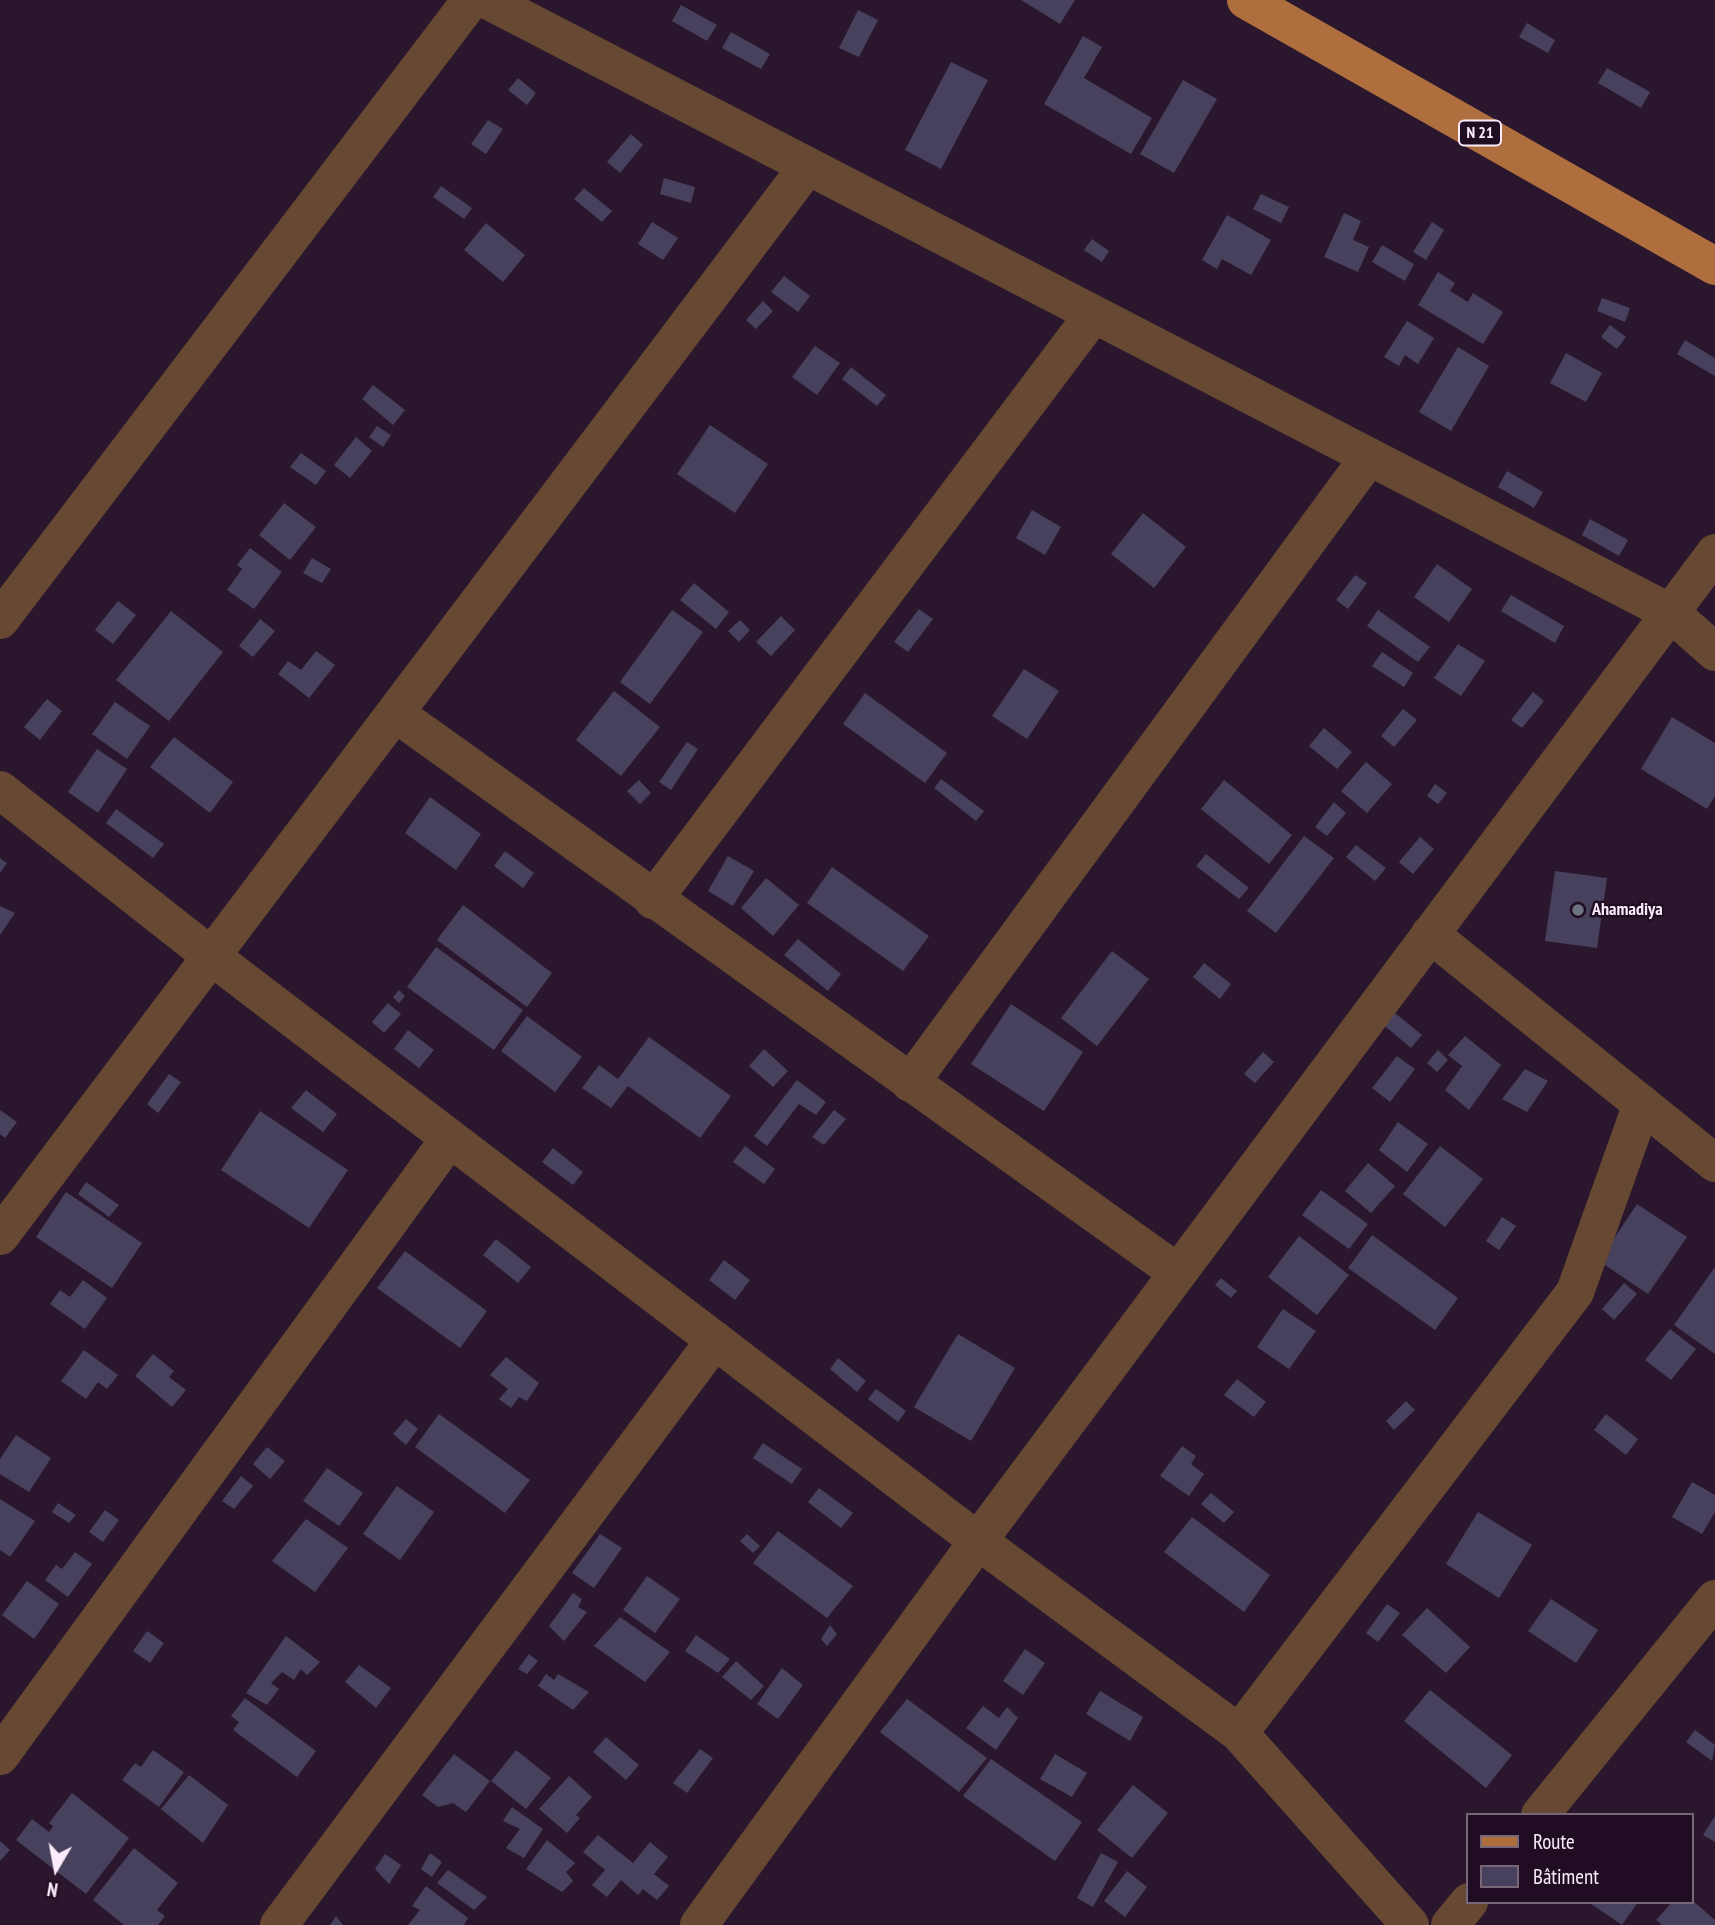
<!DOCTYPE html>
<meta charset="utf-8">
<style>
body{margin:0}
#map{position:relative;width:1715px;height:1925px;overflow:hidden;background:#2b172d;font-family:"PT Sans Narrow",sans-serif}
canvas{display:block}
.legend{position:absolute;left:1466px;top:1813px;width:228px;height:91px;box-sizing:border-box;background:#210d23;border:2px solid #786679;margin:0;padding:9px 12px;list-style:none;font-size:21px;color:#fbecfb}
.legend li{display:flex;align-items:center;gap:14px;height:35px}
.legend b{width:35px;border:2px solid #786679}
.north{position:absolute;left:21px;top:1834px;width:70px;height:70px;-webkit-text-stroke:5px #210d23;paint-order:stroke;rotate:190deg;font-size:19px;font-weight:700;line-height:28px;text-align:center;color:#fbecfb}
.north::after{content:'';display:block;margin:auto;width:24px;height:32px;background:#fbecfb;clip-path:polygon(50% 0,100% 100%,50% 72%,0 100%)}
</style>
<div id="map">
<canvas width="1715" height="1925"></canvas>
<ul class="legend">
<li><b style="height:9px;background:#af6e3e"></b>Route</li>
<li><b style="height:19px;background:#47415e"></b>Bâtiment</li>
</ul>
<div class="north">N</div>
</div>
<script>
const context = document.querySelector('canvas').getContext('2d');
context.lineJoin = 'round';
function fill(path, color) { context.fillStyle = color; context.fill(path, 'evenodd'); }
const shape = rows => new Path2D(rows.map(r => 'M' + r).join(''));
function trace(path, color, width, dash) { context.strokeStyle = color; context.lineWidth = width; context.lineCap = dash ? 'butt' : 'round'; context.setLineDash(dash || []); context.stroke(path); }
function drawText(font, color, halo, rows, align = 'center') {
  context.font = font + ' "PT Sans Narrow",sans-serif'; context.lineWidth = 5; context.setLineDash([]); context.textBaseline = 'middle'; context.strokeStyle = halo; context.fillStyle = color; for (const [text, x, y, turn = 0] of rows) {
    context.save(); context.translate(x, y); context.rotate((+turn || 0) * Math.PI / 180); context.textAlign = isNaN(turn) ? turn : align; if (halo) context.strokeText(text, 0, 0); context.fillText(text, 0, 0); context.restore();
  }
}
const building = shape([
 [1021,0,1075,0,1060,24],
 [681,5,717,25,707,41,672,21],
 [858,10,878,20,859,57,839,48],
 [1527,23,1555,40,1548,53,1519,37],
 [731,32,770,54,761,69,722,48],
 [1083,36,1102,47,1084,78,1152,118,1131,154,1044,104],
 [951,62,988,80,941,169,905,150],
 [1607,68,1650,92,1641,108,1598,83],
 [518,78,536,93,527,105,508,90],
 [1183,80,1217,99,1174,173,1140,154],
 [488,120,503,129,486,154,471,144],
 [631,134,643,145,620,173,607,162],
 [664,178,695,187,691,203,660,194],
 [441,186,472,208,464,219,433,197],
 [584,188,612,211,602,222,574,199],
 [1261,194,1289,207,1281,223,1253,209],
 [1344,213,1361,221,1353,240,1369,247,1358,272,1324,257],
 [1227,215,1271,240,1251,275,1222,259,1217,269,1202,260],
 [652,222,678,238,663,260,638,244],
 [1432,222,1444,230,1426,260,1413,252],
 [486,223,525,255,503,282,464,250],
 [1092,239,1109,251,1102,262,1084,250],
 [1382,245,1414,264,1405,281,1372,262],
 [1438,272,1455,283,1450,291,1468,302,1473,293,1503,312,1483,344,1418,305],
 [784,276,810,296,798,312,771,292],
 [1602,298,1630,308,1625,322,1597,311],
 [763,301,773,311,756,329,746,320],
 [1407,321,1434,338,1418,364,1405,355,1399,366,1384,357],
 [1610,325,1626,337,1617,349,1601,337],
 [1685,340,1715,358,1715,376,1677,354],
 [815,346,840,363,817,395,792,377],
 [1458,347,1489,366,1451,431,1419,412],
 [1566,353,1602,373,1586,402,1550,383],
 [851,367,886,395,877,406,842,379],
 [373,385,405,410,393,425,362,399],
 [710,425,768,464,735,513,677,474],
 [377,426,391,435,383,447,369,437],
 [356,437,372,451,350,478,334,465],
 [301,453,326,471,316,485,290,467],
 [1507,471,1543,492,1534,508,1498,487],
 [284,503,316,527,290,560,259,535],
 [1032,510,1061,527,1045,555,1016,538],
 [1143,513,1186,547,1154,588,1111,554],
 [1590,519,1628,540,1619,556,1582,535],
 [250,548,282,572,254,609,227,590,242,569,237,565],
 [312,558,331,569,322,583,303,573],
 [1437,564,1472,589,1449,622,1414,597],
 [1355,575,1367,583,1348,609,1336,600],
 [694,583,729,612,716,629,680,600],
 [1511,595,1564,626,1555,643,1501,611],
 [118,601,136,615,113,644,95,630],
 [919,609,933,619,908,652,894,642],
 [672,610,703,632,650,704,620,682],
 [1378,610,1430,647,1418,662,1367,626],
 [171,611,223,652,169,721,116,680],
 [781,616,795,630,771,656,756,642],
 [260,619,275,631,253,657,239,646],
 [740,620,750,630,739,642,728,631],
 [1458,644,1485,661,1461,696,1434,678],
 [316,651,335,665,309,698,278,674,288,661,301,670],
 [1382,652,1413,673,1404,687,1372,666],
 [1024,669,1059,691,1027,739,992,716],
 [614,691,660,727,621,776,576,740],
 [1533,692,1544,701,1522,728,1511,720],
 [865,693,947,753,925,783,843,724],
 [47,699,62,711,40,740,24,727],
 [115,702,150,726,127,759,92,734],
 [1403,709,1417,720,1394,747,1381,736],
 [1672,717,1715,743,1715,796,1707,809,1641,769],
 [1324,728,1352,752,1337,769,1309,746],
 [174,737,233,782,210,813,150,767],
 [687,742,698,749,671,790,659,782],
 [97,749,127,769,98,813,68,792],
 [1366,762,1392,784,1367,813,1341,791],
 [941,779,984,811,976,821,934,788],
 [639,780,651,793,640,804,627,791],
 [1224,780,1292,835,1269,864,1201,809],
 [1435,784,1447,793,1438,804,1427,796],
 [430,797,481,834,456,870,405,833],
 [1334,802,1346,813,1327,836,1315,827],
 [116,809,164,844,153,858,106,823],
 [1304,836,1334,858,1276,933,1247,911],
 [1420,837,1434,849,1413,874,1399,862],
 [1356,845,1386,868,1375,881,1346,857],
 [505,851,534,873,523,888,494,866],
 [1206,854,1249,888,1239,899,1196,866],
 [728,856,754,871,733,906,708,891],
 [0,858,7,863,0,873],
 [832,867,929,936,903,971,807,903],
 [1555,871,1607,878,1597,948,1545,941],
 [766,878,799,905,773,936,741,908],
 [463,905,552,973,527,1007,437,940],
 [0,906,15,913,0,935],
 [798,939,841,974,828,991,784,955],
 [436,947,523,1010,494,1050,407,987],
 [1112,951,1149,979,1097,1046,1061,1018],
 [1204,963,1231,984,1220,999,1193,977],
 [399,990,405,996,399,1003,393,997],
 [388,1003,401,1014,384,1033,372,1022],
 [1011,1004,1083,1052,1044,1111,971,1064],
 [1390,1009,1422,1035,1411,1048,1380,1022],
 [527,1016,582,1057,555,1092,501,1051],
 [408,1030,434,1050,419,1068,394,1049],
 [1465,1036,1501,1065,1469,1110,1445,1090,1462,1066,1448,1055],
 [649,1037,731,1096,700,1138,628,1086,611,1108,582,1088,599,1065,618,1079],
 [764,1049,788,1071,773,1087,749,1066],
 [1438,1050,1448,1060,1437,1072,1427,1063],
 [1263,1052,1274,1062,1255,1083,1244,1074],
 [1397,1056,1415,1069,1390,1102,1372,1088],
 [1525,1069,1548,1081,1527,1112,1502,1099],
 [169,1074,181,1082,158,1113,147,1104],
 [797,1080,826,1102,816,1115,799,1104,767,1146,754,1136],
 [306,1090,337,1114,323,1132,291,1108],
 [0,1110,17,1122,5,1138,0,1134],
 [834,1110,846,1119,824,1145,812,1137],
 [260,1111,348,1170,309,1228,221,1170],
 [1398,1122,1428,1144,1407,1172,1379,1150],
 [745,1146,775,1169,764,1184,733,1162],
 [1440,1146,1483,1179,1445,1227,1403,1194],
 [553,1148,583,1172,573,1185,542,1162],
 [1368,1163,1395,1186,1371,1213,1345,1191],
 [86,1182,119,1205,109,1217,78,1194],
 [1321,1190,1368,1224,1349,1249,1302,1215],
 [66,1192,142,1243,112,1288,36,1237],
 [1637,1204,1687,1237,1648,1294,1599,1261],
 [1502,1217,1516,1226,1499,1250,1486,1241],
 [1372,1235,1458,1298,1435,1330,1348,1268],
 [1299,1236,1349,1275,1317,1315,1268,1277],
 [496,1239,531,1267,518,1283,483,1255],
 [405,1251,487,1311,460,1348,377,1288],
 [724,1260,750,1280,735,1300,709,1280],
 [1715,1267,1715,1354,1674,1325],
 [1221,1278,1237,1291,1231,1298,1215,1285],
 [83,1280,107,1298,85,1329,50,1304,60,1290,70,1297],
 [1624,1283,1637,1294,1614,1320,1602,1309],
 [1283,1309,1316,1331,1289,1369,1257,1347],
 [1670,1329,1696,1349,1671,1380,1645,1360],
 [958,1334,1015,1368,971,1441,914,1407],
 [84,1350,118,1375,107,1389,98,1382,86,1399,61,1381],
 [153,1354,174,1371,169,1377,186,1390,172,1407,135,1376],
 [506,1357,539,1383,527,1401,519,1397,511,1408,499,1399,508,1389,490,1375],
 [838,1358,866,1381,857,1392,830,1369],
 [1237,1379,1266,1402,1254,1417,1224,1395],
 [876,1389,906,1411,898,1422,868,1399],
 [1406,1401,1415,1410,1394,1430,1386,1421],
 [439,1414,530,1480,505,1513,415,1447],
 [1606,1414,1638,1439,1626,1455,1594,1430],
 [406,1419,418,1429,406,1445,393,1434],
 [16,1435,51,1458,29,1492,0,1474,0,1459],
 [763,1443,802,1469,792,1484,753,1458],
 [1182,1446,1196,1456,1191,1464,1204,1474,1189,1496,1160,1476],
 [267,1447,285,1461,270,1479,253,1464],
 [327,1468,363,1493,339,1526,303,1501],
 [241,1476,253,1486,234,1509,222,1501],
 [1692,1482,1715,1495,1715,1512,1702,1534,1672,1517],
 [397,1486,434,1512,400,1560,363,1534],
 [819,1488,853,1513,841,1528,808,1502],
 [1211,1493,1234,1512,1224,1523,1201,1504],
 [0,1499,35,1521,10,1557,0,1550],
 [58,1503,76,1515,69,1523,52,1512],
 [105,1510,119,1520,103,1542,89,1532],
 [1478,1512,1532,1545,1499,1598,1446,1564],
 [1192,1517,1270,1575,1244,1612,1164,1552],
 [306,1519,348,1548,315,1592,272,1561],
 [778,1531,853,1586,827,1618,753,1563],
 [600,1534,622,1548,594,1588,572,1573],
 [747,1534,760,1546,753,1553,740,1541],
 [75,1552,92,1564,68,1597,45,1580,56,1565,62,1569],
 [647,1576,680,1599,655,1633,623,1610],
 [27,1581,59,1604,34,1639,2,1615],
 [573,1593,582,1599,578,1607,587,1612,564,1641,549,1626],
 [1551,1599,1598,1630,1576,1663,1528,1631],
 [1387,1604,1400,1613,1378,1642,1366,1633],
 [1427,1608,1470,1647,1446,1673,1402,1635],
 [620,1617,670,1652,645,1682,594,1646],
 [830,1625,837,1634,827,1646,821,1639],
 [147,1631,164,1643,150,1663,133,1651],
 [696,1635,730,1659,718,1673,685,1651],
 [286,1636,320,1662,307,1675,301,1669,294,1680,282,1672,271,1683,279,1689,267,1705,246,1693],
 [1025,1649,1045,1663,1023,1695,1003,1681],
 [529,1654,538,1661,527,1674,518,1669],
 [736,1661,764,1686,751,1700,722,1677],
 [359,1665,391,1688,376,1708,345,1682],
 [782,1668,803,1685,778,1719,757,1704],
 [546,1674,554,1680,558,1674,589,1692,573,1710,538,1686],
 [1430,1690,1512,1755,1486,1788,1404,1721],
 [1100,1691,1143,1717,1130,1741,1086,1714],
 [245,1698,316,1751,297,1777,233,1730,239,1722,231,1716],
 [907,1699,987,1758,959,1792,880,1732],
 [983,1706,999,1718,1007,1707,1018,1718,996,1750,966,1728],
 [1695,1730,1715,1745,1712,1761,1686,1742],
 [606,1737,639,1765,626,1780,593,1752],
 [700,1749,713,1758,687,1793,673,1783],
 [153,1750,184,1772,159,1807,122,1780,135,1763,141,1767],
 [516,1750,551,1778,526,1809,491,1781],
 [454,1754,490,1781,466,1812,453,1803,438,1807,422,1795],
 [1055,1754,1087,1773,1072,1797,1040,1779],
 [991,1759,1082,1822,1055,1861,963,1796],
 [189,1775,228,1805,203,1843,161,1809],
 [569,1776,592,1797,576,1815,580,1818,567,1833,539,1809],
 [1133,1785,1168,1813,1132,1858,1097,1830],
 [72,1793,129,1838,86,1894,16,1840,32,1819,49,1832,53,1826,49,1823],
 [512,1807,543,1829,524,1858,506,1848,520,1829,503,1821],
 [1715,1816,1715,1842,1703,1835],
 [598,1835,633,1863,650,1842,668,1857,654,1874,669,1886,657,1900,643,1889,638,1895,621,1880,607,1897,592,1885,605,1870,583,1852],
 [547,1840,575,1863,566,1872,573,1881,562,1892,526,1869],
 [0,1841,10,1850,0,1861],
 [134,1848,178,1883,157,1910,165,1916,158,1925,124,1925,93,1900],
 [430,1853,442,1862,432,1877,421,1869],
 [1101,1853,1118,1862,1093,1907,1077,1898],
 [385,1854,401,1865,389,1884,375,1869],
 [448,1870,487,1897,474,1910,437,1883],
 [1127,1871,1147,1887,1125,1917,1104,1901],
 [426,1886,468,1918,464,1925,408,1925,420,1910,412,1906],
 [1692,1900,1715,1920,1715,1925,1662,1925,1656,1920,1672,1902],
 [1588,1902,1638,1902,1622,1925],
 [336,1916,343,1925,330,1925]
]);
const minor = shape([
 [487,0,1671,613,1715,652],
 [0,620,471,0],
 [395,713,1178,1273],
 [0,790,211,956,978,1541,1239,1733,1410,1925],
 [653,900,1093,315],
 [1430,934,1715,1163],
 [910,1083,1369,457],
 [0,1236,807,167],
 [1239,1733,1575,1292,1642,1104],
 [0,1756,450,1138],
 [1540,1815,1715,1599],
 [279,1925,715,1340],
 [699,1925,978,1541,1715,553],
 [1450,1925,1469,1902]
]);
const major = shape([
 [1246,0,1715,266]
]);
const markers = [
 [1578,910,7,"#6b7280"]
];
const shields = [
 [1480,133,42]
];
const shieldNames = [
 ["N 21",1480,133]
];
const poiNames = [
 ["Ahamadiya",1592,910]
];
fill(building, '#47415e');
trace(minor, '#674832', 38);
trace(major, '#af6e3e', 38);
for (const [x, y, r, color] of markers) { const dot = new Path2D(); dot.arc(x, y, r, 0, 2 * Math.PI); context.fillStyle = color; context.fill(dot); trace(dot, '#210d23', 2.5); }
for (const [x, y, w] of shields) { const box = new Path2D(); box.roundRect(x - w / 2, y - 12.5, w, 25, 5); context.fillStyle = '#210d23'; context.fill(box); trace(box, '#fbecfb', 2); }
drawText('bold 16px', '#fbecfb', null, shieldNames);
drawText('bold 18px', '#fbecfb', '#210d23', poiNames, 'left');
</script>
